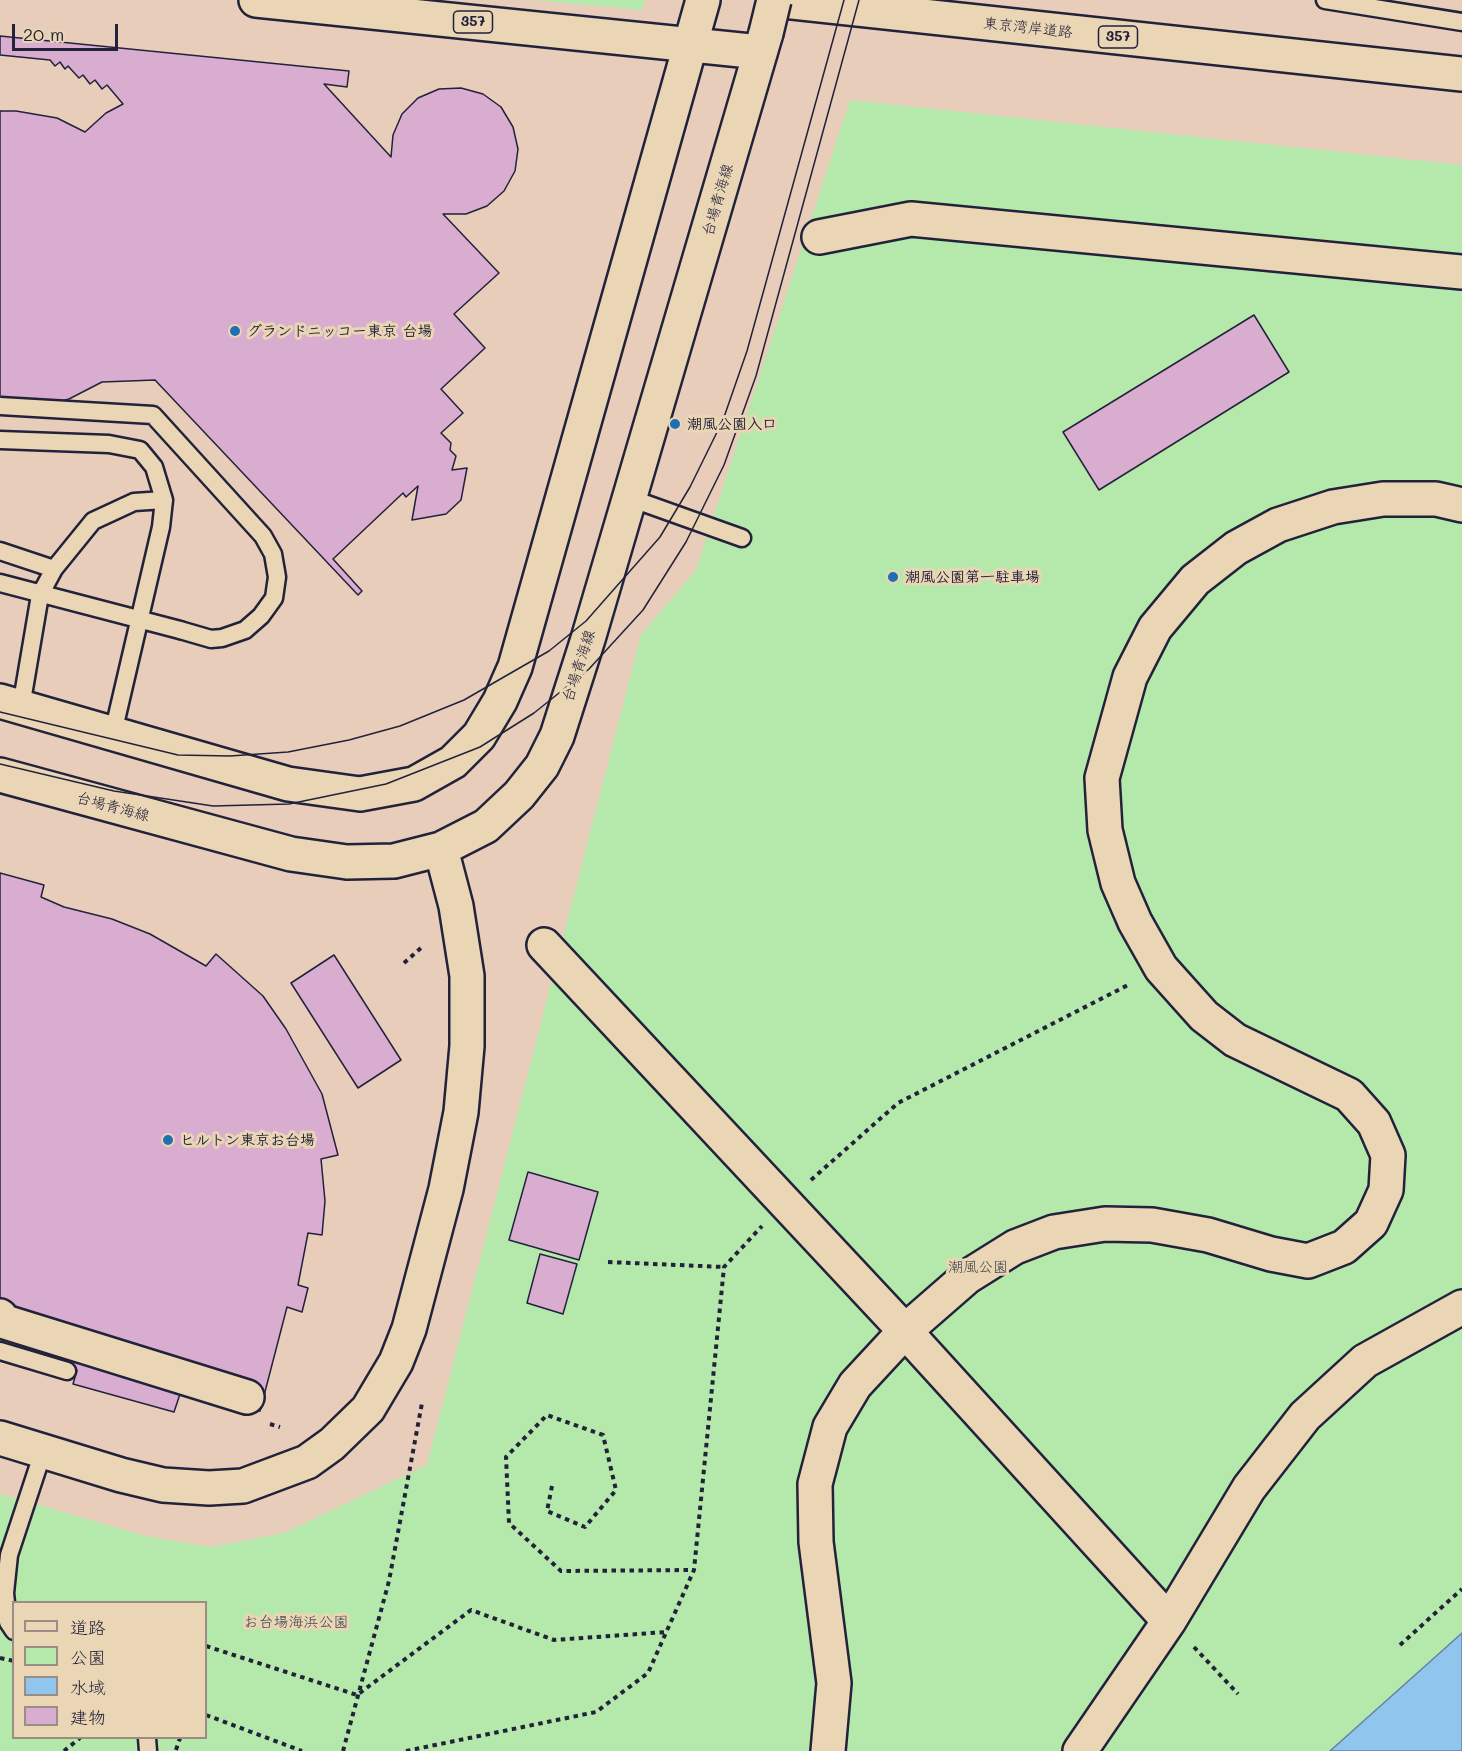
<!DOCTYPE html>
<meta charset="utf-8">
<style>
body{margin:0}
#map{position:relative;width:1462px;height:1751px;overflow:hidden;background:#e7cdba;font-family:Mali,"Klee One",sans-serif}
canvas{display:block}
.legend{position:absolute;left:12px;top:1601px;width:195px;height:138px;box-sizing:border-box;background:#ead5b4;border:2px solid #9a8d84;margin:0;padding:8px 10px;list-style:none;font-size:18px;color:#22223b}
.legend li{display:flex;align-items:center;gap:12px;height:30px}
.legend b{width:30px;border:2px solid #9a8d84}
.scale{position:absolute;left:12px;top:24px;width:106px;height:27px;box-sizing:border-box;border:3px solid #22223b;border-top:0;padding-left:8px;font-size:18px;line-height:21px;white-space:nowrap;color:#22223b;-webkit-text-stroke:4px #ead5b4;paint-order:stroke}
</style>
<div id="map">
<canvas width="1462" height="1751"></canvas>
<ul class="legend">
<li><b style="height:8px;background:#ead5b4"></b>道路</li>
<li><b style="height:16px;background:#b4e9ab"></b>公園</li>
<li><b style="height:16px;background:#90c5ee"></b>水域</li>
<li><b style="height:16px;background:#d9add0"></b>建物</li>
</ul>
<div class="scale">20 m</div>
</div>
<script>
const context = document.querySelector('canvas').getContext('2d');
context.lineJoin = 'round';
function fill(path, color) { context.fillStyle = color; context.fill(path, 'evenodd'); }
const shape = rows => new Path2D(rows.map(r => 'M' + r).join(''));
function trace(path, color, width, dash) { context.strokeStyle = color; context.lineWidth = width; context.lineCap = dash ? 'butt' : 'round'; context.setLineDash(dash || []); context.stroke(path); }
function drawText(font, color, halo, rows, align = 'center') {
  context.font = font + ' Mali,"Klee One",sans-serif'; context.lineWidth = 6; context.setLineDash([]); context.textBaseline = 'middle'; context.strokeStyle = halo; context.fillStyle = color; for (const [text, x, y, turn = 0] of rows) {
    context.save(); context.translate(x, y); context.rotate((+turn || 0) * Math.PI / 180); context.textAlign = isNaN(turn) ? turn : align; if (halo) context.strokeText(text, 0, 0); context.fillText(text, 0, 0); context.restore();
  }
}
const green = shape([
 [533,0,645,0,642,10],
 [850,100,1462,165,1462,1632,1330,1751,0,1751,0,1494,146,1536,211,1547,284,1533,427,1465,641,635,696,570],
 [14,1602,206,1602,206,1738,14,1738]
]);
const water = shape([
 [1462,1633,1462,1751,1330,1751,1462,1633]
]);
const building = shape([
 [0,36,349,71,347,87,324,84,391,157,393,135,402,114,418,98,439,89,461,88,483,94,501,107,513,127,518,149,515,171,504,191,487,206,466,214,443,214,499,273,454,314,485,348,441,389,463,413,441,433,451,443,450,450,456,456,452,470,467,468,461,500,446,514,412,520,418,486,406,497,403,493,333,559,362,591,358,595,155,380,102,382,69,399,34,408,0,409,0,111,16,111,57,118,85,132,106,113,123,104,107,85,102,89,95,80,90,84,83,75,79,78,68,66,65,69,60,62,55,66,50,60,0,55,0,36],
 [1254,315,1289,372,1099,490,1063,432,1254,315],
 [0,873,44,885,41,897,64,907,112,919,150,934,206,966,216,954,263,996,286,1029,322,1094,338,1155,321,1159,325,1201,322,1235,308,1233,298,1285,308,1288,302,1312,287,1307,260,1411,182,1388,174,1412,73,1384,77,1370,56,1355,0,1339,0,873],
 [334,955,401,1060,358,1088,291,983,334,955],
 [528,1172,598,1192,579,1260,509,1240,528,1172],
 [540,1254,577,1264,563,1314,527,1303,540,1254]
]);
const path = shape([
 [404,963,421,948],
 [811,1180,898,1103,1130,984],
 [608,1262,724,1267],
 [270,1424,280,1427],
 [552,1486,547,1511,585,1527,616,1490,603,1435,547,1415,506,1457,509,1523,561,1571,694,1570],
 [1400,1645,1462,1589],
 [206,1646,357,1695,471,1610,554,1640,666,1632],
 [1194,1647,1238,1694],
 [0,1658,14,1661],
 [206,1715,302,1751],
 [176,1750,180,1738],
 [64,1751,80,1738],
 [343,1751,389,1581,422,1403],
 [406,1751,596,1712,648,1673,694,1570,724,1267,762,1226]
]);
const lane = shape([
 [1325,0,1462,22],
 [0,440,109,444,140,450,154,467,164,500,161,527,113,733],
 [630,498,742,538],
 [0,551,54,569],
 [0,583,180,630],
 [21,707,40,595,54,569,93,521,134,502,164,500],
 [0,1351,67,1371],
 [14,1631,8,1622,5,1593,9,1555,43,1452],
 [147,1738,148,1751]
]);
const street = shape([
 [819,237,911,219,1462,272],
 [544,945,905,1331,1169,1621,1249,1488,1305,1416,1365,1361,1462,1307],
 [0,1316,5,1322,247,1397],
 [828,1751,834,1683,816,1542,815,1484,830,1427,855,1385,905,1331,967,1277,1015,1247,1054,1232,1105,1224,1152,1225,1208,1235,1271,1254,1308,1261,1344,1247,1371,1223,1386,1190,1388,1155,1374,1123,1349,1095,1235,1040,1204,1016,1161,968,1135,922,1118,883,1105,830,1102,778,1130,677,1155,628,1195,580,1236,548,1278,525,1333,507,1383,499,1436,499,1462,505],
 [1080,1751,1169,1621]
]);
const secondary = shape([
 [0,701,288,784,360,794,414,784,453,762,479,736,500,701,515,667,703,0],
 [0,775,291,854,347,862,394,861,441,849,486,826,519,795,542,766,557,736,588,639,766,33],
 [0,1438,121,1475,163,1485,209,1488,243,1486,307,1462,332,1444,368,1409,396,1362,409,1329,446,1189,461,1112,467,1046,467,976,456,906,441,849]
]);
const highway = shape([
 [256,0,760,52],
 [774,0,1462,74]
]);
const tram = shape([
 [0,712,178,755,230,756,288,752,349,740,400,726,464,700,549,651,586,621,660,537,690,487,723,420,747,351,844,0],
 [0,764,114,791,213,806,289,804,386,784,480,747,534,713,589,669,643,610,686,542,724,465,756,376,859,0]
]);
const laneBridge = shape([
 [0,406,153,415,263,536,273,554,277,577,274,598,261,616,245,630,222,638,211,639,180,630]
]);
const secondaryBridge = shape([
 [766,33,774,0]
]);
const markers = [
 [235,331,6,"#1f6fb2"],
 [675,424,6,"#1f6fb2"],
 [893,577,6,"#1f6fb2"],
 [168,1140,6,"#1f6fb2"]
];
const shields = [
 [473,22,39],
 [1118,37,39]
];
const shieldNames = [
 ["357",473,22],
 ["357",1118,37]
];
const streetNames = [
 ["東京湾岸道路",1028,28,6],
 ["台場青海線",718,200,-74],
 ["台場青海線",579,666,-72],
 ["台場青海線",113,807,15]
];
const poiNames = [
 ["グランドニッコー東京 台場",247,331],
 ["潮風公園入口",687,424],
 ["潮風公園第一駐車場",905,577],
 ["ヒルトン東京お台場",180,1140]
];
const parkNames = [
 ["潮風公園",978,1267],
 ["お台場海浜公園",296,1622]
];
fill(green, '#b4e9ab');
fill(water, '#90c5ee');
trace(water, '#6484a6', 1.5);
fill(building, '#d9add0');
trace(building, '#22223b', 1.5);
trace(lane, '#22223b', 21);
trace(street, '#22223b', 38);
trace(secondary, '#22223b', 38);
trace(highway, '#22223b', 38);
trace(path, '#22223b', 4, [4.5, 4.5]);
trace(lane, '#ead5b4', 16);
trace(street, '#ead5b4', 33);
trace(secondary, '#ead5b4', 33);
trace(highway, '#ead5b4', 33);
trace(tram, '#22223b', 1.5);
trace(laneBridge, '#22223b', 21, []);
trace(secondaryBridge, '#22223b', 38, []);
trace(laneBridge, '#ead5b4', 16);
trace(secondaryBridge, '#ead5b4', 33);
for (const [x, y, r, color] of markers) { const dot = new Path2D(); dot.arc(x, y, r, 0, 2 * Math.PI); context.fillStyle = color; context.fill(dot); trace(dot, '#ead5b4', 2); }
for (const [x, y, w] of shields) { const box = new Path2D(); box.roundRect(x - w / 2, y - 11, w, 22, 4.5); context.fillStyle = '#ead5b4'; context.fill(box); trace(box, '#22223b', 1.5); }
drawText('bold 14px', '#22223b', null, shieldNames);
drawText('15px', '#22223b', '#ead5b4', streetNames);
drawText('bold 15px', '#22223b', '#ead5b4', poiNames, 'left');
drawText('15px', '#38404c', '#ead5b4', parkNames);
</script>
